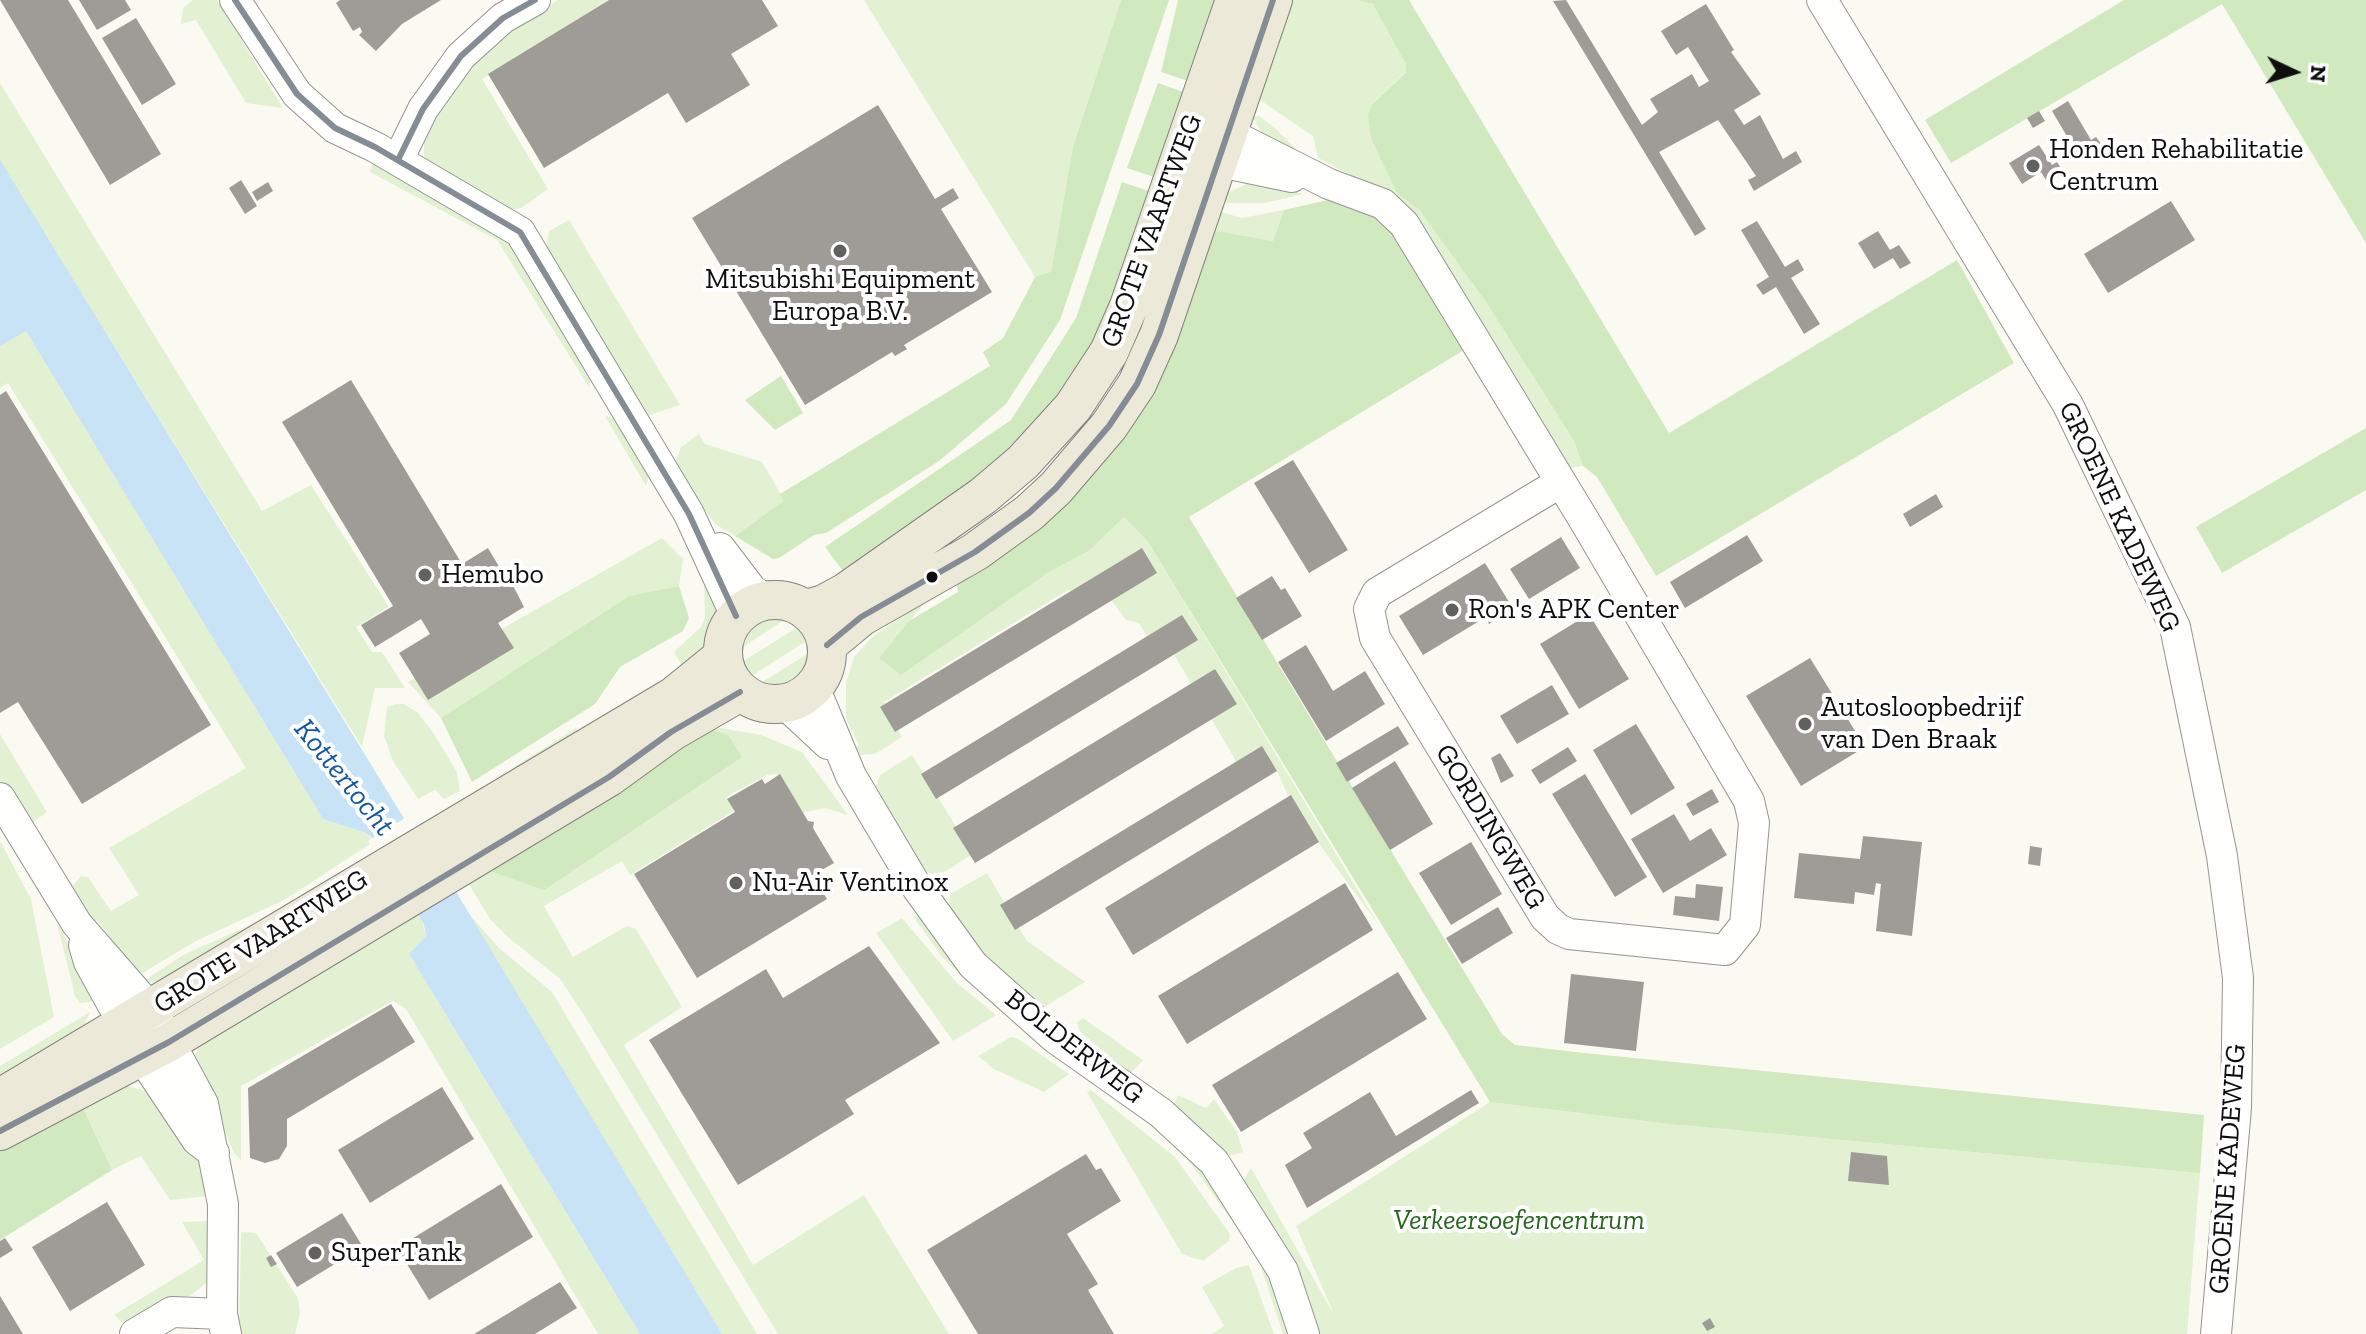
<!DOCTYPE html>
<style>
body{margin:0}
#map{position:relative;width:2366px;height:1334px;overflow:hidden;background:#fbfaf2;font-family:"Zilla Slab",serif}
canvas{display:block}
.north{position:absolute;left:2254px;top:32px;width:80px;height:80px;-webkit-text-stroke:6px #fff;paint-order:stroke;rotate:94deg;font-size:22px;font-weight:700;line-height:32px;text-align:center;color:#0e0e0e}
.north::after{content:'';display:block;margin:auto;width:28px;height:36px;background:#0e0e0e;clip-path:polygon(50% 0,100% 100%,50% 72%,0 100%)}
</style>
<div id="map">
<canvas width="2366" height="1334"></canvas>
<div class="north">N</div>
</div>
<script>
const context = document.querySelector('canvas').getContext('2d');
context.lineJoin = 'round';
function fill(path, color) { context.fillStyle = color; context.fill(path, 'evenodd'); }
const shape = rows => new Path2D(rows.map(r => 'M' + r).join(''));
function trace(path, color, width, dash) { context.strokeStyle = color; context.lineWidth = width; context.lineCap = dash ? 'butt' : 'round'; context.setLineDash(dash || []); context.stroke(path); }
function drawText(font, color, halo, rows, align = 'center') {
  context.font = font + ' "Zilla Slab",serif'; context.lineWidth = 8; context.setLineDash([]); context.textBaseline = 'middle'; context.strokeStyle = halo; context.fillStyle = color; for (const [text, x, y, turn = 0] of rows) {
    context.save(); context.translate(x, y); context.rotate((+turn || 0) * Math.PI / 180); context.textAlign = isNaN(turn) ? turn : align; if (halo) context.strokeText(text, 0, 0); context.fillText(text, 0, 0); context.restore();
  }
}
const green = shape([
 [193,0,217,0,283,108,246,103,196,20,181,24,183,8],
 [558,0,608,0,482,79,548,189,521,208,507,210,430,168,424,157,424,136,469,58],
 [864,0,1121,0,1073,147,1051,273,1035,277],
 [1290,0,1356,0,1373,4,1380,14,1406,64,1406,71,1373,104,1371,139,1397,193,1420,211,1486,302,1574,441,1583,466,1569,468,1389,195,1318,158,1313,136,1257,98],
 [0,83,262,511,311,485,389,607,356,627,372,652,382,652,405,688,375,688,362,747,0,161],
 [1259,116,1275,128,1302,155,1263,136,1253,117],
 [373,162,505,239,591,376,589,387,497,240,370,172],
 [1249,183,1283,188,1303,194,1265,203,1217,203,1220,196],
 [1214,210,1242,218,1284,210,1273,241,1206,229],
 [569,220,680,405,647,416,545,257,549,231],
 [26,330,323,819,366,833,373,842,286,899,196,941,144,972,137,973,97,920,91,922,69,890,81,876,88,877,111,911,139,895,109,848,246,768,8,383,0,388,0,346],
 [605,416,618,419,650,473,646,486],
 [699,434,705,444,762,462,785,501,735,536,715,524,679,474,676,461,681,447],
 [1124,517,1148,542,1380,927,1322,848,1289,798,1277,771,1251,787,1172,651,1160,660,1139,623,1126,620,1109,597,1068,590,884,702,902,737,875,754,860,755,855,749,859,745,846,719,846,683,854,657,873,636,927,600,880,658,955,636,1049,572,1089,551],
 [662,538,683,559,679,586,629,596,441,718,408,682],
 [710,581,721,615,710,651,689,677,674,652,701,627,705,617,704,583],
 [779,615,789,617,737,651,744,631,761,617],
 [801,625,808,640,748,678,740,672,740,663],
 [809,653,808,666,795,683,762,689,759,684],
 [396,704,404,704,418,713,432,731,457,772,460,791,444,799,435,790,418,799,393,761,384,736,387,707],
 [698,724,761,735,802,752,848,815,825,808,801,813,777,774,767,775,726,797,734,811,630,875,622,861,544,906,573,957,627,926,636,929,682,1007,624,1045,753,1265,864,1195,949,1334,778,1334,581,1010,559,978,509,938,490,919,467,881],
 [576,728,580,735,445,811],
 [0,734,47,812,32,823,24,819,0,780],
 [912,755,973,854,946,871,932,874,918,867,876,786,880,775],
 [0,841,31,899,54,1017,0,1049],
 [987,873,1027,941,1085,982,1046,1006,1034,1001,983,954,948,914,950,894],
 [418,906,426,936,409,954,640,1334,598,1334,406,1009,393,1001,241,1086,241,1160,234,1153,194,1058,201,1041],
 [468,913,499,948,552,992,757,1334,722,1334],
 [912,915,926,919,994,997,999,1010,942,957],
 [266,918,160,983,143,981,185,954],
 [902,918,957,983,996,1015,953,1041,876,933],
 [56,919,91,987,94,998,91,1002,80,1003,75,996],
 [90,1012,78,1040,0,1084,0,1066],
 [1083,1018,1143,1060,1131,1073,1080,1032,1077,1023],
 [1011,1037,1017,1038,1069,1074,1044,1092,994,1069,978,1056],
 [124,1085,155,1094,196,1151,213,1187,208,1196,170,1200,141,1156,112,1170,82,1106],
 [1091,1090,1175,1157,1230,1234,1229,1241,1203,1261,1182,1254,1087,1092],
 [1178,1095,1206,1108,1214,1099,1237,1132,1243,1152,1230,1156,1218,1151,1204,1132,1174,1104],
 [1490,1102,1669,1124,2200,1173,2187,1334,1316,1334,1241,1184,1251,1168,1334,1315,1296,1226],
 [1181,1150,1197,1157,1234,1217,1237,1228],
 [207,1221,213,1226,211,1275,205,1284,190,1296,170,1300,123,1323,114,1315,204,1260,182,1222],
 [241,1232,256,1233,298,1298,300,1314,295,1334,239,1334],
 [1249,1265,1274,1334,1212,1334,1224,1326,1202,1287,1236,1268],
 [1261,1267,1269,1274,1290,1334,1283,1334]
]);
const forest = shape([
 [1121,0,1169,0,1060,320,1006,404,939,461,826,533,814,535,779,558,773,559,735,536,784,501,780,494,990,366,983,352,1003,338,1035,277,1051,272,1073,147],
 [1178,0,1216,0,1191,82,1161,72],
 [1356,0,1409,0,1669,433,1957,260,2014,363,1656,576,1597,477,1583,466,1574,441,1486,302,1420,211,1397,193,1371,139,1368,115,1373,104,1406,72,1406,64,1373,4],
 [2124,0,2366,0,2366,243,2222,4,1951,163,1925,120],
 [1158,83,1186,93,1160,179,1127,168],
 [1122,182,1155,193,1116,310,1032,441,848,578,825,547,1011,420,1076,318],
 [1341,197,1373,212,1391,228,1469,347,1189,517,1502,1034,1515,1045,1584,1053,2204,1115,2200,1173,1669,1124,1490,1102,1148,542,1124,517,1089,551,1049,572,901,675,879,658,909,621,958,592,955,573,1035,523,1206,229,1273,241,1284,210],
 [781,376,803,413,775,430,745,400],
 [2366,428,2366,490,2222,573,2196,527],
 [679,586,689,618,683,631,620,667,595,704,472,782,441,718,629,596],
 [698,724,729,736,742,757,544,890,479,867],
 [82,1106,112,1170,0,1240,0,1148]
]);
const water = shape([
 [0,160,405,820,452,885,722,1334,640,1334,409,954,426,936,424,925,386,850,366,833,323,819,26,331,0,346]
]);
const pier = shape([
 [408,816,423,826,383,852,370,845,368,841]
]);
const building = shape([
 [0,0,68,0,161,154,110,185],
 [79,0,125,0,131,10,97,30],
 [340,0,441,0,402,24,376,51,359,35,362,32,360,27,353,31,336,3],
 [609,0,762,0,778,26,731,54,750,85,686,123,668,93,544,168,488,74],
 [1566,0,1642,125,1658,112,1650,99,1692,74,1699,87,1709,81,1688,47,1676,55,1661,31,1706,4,1734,50,1731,52,1761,94,1734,110,1744,125,1760,115,1783,159,1796,151,1802,162,1754,191,1748,180,1756,176,1718,120,1659,152,1706,229,1695,236,1553,1],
 [136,18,176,84,142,105,102,38],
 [2068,101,2091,140,2096,137,2102,145,2076,161,2070,153,2075,150,2052,111],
 [878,105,935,199,953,188,959,198,941,209,992,292,904,345,907,349,895,356,892,352,805,405,692,218],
 [2039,111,2045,121,2033,128,2027,118],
 [2039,145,2052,165,2057,162,2062,170,2046,180,2041,172,2022,184,2009,163],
 [241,180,257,206,245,214,229,188],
 [268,182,273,191,257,201,252,192],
 [2171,201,2195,240,2108,293,2084,254],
 [1757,221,1785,267,1798,259,1804,270,1791,278,1820,324,1804,334,1776,287,1763,295,1756,285,1769,277,1741,230],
 [1878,231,1890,250,1899,245,1911,263,1900,269,1893,258,1874,269,1858,243],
 [351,380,462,564,488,548,501,570,504,568,524,607,498,623,514,648,428,700,399,653,430,634,421,619,375,647,361,625,393,606,282,422],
 [6,391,211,725,82,804,18,702,0,713,0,395],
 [1293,460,1348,550,1309,573,1254,483],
 [1936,494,1943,507,1910,527,1903,514],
 [1747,535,1763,561,1685,608,1670,582],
 [1561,537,1580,568,1529,599,1510,569],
 [1142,548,1157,573,895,732,880,707],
 [1485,563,1509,602,1506,605,1510,611,1489,624,1486,617,1423,655,1399,616],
 [1272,576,1281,590,1285,588,1302,616,1262,640,1236,598],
 [1589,614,1629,679,1579,709,1540,644],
 [1182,615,1198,640,936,799,921,774],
 [1306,645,1333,691,1365,671,1385,704,1326,741,1278,662],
 [1810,658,1865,747,1801,786,1746,696],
 [1215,669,1237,704,975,863,953,828],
 [1552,685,1569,714,1517,744,1500,716],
 [1636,724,1675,788,1631,815,1593,750],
 [1398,726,1409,744,1347,782,1336,763],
 [1262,746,1277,771,1015,930,1000,905],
 [1568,747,1577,761,1540,784,1531,770],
 [1500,753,1514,776,1501,783,1491,758],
 [1395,761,1433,824,1390,850,1352,788],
 [780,774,808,821,814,822,813,828,834,863,813,875,827,899,697,978,634,874,735,812,727,799,762,779,765,784],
 [1585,774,1647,877,1615,897,1552,794],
 [1712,789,1719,802,1693,816,1686,804],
 [1291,795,1319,842,1133,955,1105,908],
 [1674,814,1690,841,1711,828,1727,855,1663,893,1631,839],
 [1863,836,1922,842,1912,936,1876,931,1881,884,1876,883,1874,895,1855,892,1854,904,1794,898,1799,853,1860,859],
 [1471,842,1502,894,1451,925,1419,873],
 [2030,846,2042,848,2040,866,2028,864],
 [1345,883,1373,930,1187,1044,1158,996],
 [1696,884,1723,887,1719,921,1673,915,1675,896,1695,898],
 [1498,907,1513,933,1462,964,1446,938],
 [869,946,940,1043,845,1100,854,1114,738,1185,649,1040,766,969,783,998],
 [1398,972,1427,1019,1241,1132,1212,1085],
 [1571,974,1644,982,1636,1051,1564,1043],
 [391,1004,415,1042,287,1119,287,1146,279,1159,265,1163,250,1158,248,1088],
 [442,1087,474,1139,370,1203,338,1150],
 [1471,1090,1479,1103,1307,1208,1285,1165,1312,1148,1303,1133,1370,1092,1396,1136],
 [1851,1152,1887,1156,1889,1185,1848,1181],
 [1086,1154,1096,1170,1101,1168,1121,1201,1067,1234,1098,1284,1088,1290,1114,1334,978,1334,927,1250],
 [501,1184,533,1237,429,1300,397,1248],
 [107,1202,145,1265,70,1311,32,1247],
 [342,1213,363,1247,297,1287,276,1253],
 [5,1238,13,1250,0,1258,0,1241],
 [271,1255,277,1264,271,1267,266,1258],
 [560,1282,577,1308,535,1334,474,1334],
 [0,1296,23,1334,0,1334],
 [1710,1318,1715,1327,1707,1331,1702,1323]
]);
const minor = shape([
 [235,0,297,94,335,128,375,147,520,232,689,514,736,616],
 [1822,0,2068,405,2175,627,2222,856,2238,978,2236,1108,2216,1334],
 [1205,136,1230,134,1329,184,1383,204,1404,224,1493,370,1587,525,1749,801,1754,823,1745,925,1725,950,1569,934,1558,929,1545,917,1375,638,1369,609,1377,593,1561,482],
 [1202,148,1220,162,1292,177],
 [398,160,423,109,461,56,503,18,535,0],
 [720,548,752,590,767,600],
 [814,687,851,776,918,889,973,965,1055,1038,1161,1113,1214,1162,1283,1271,1304,1334],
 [785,704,828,744],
 [0,798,77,924,152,1010,203,1104,223,1204,222,1314,226,1334],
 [84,945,89,962,141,1056,197,1140,214,1153],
 [135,1334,172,1312,222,1314]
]);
const major = shape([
 '723 652a52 52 0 1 1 104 0a52 52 0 1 1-104 0Z',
 [805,609,824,604,846,592,983,496,1023,462,1073,407,1109,352,1129,306,1235,0],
 [827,645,861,617,975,552,1029,513,1056,488,1109,426,1137,384,1159,335,1273,0],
 [0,1098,674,696,722,657],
 [0,1131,169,1042,609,777,671,732,740,692]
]);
const bus1 = shape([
 [235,0,297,94,335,128,375,147,520,232,689,514,736,616],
 [398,160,423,109,461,56,503,18,535,0],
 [827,645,861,617,975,552,1029,513,1056,488,1109,426,1137,384,1159,335,1273,0],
 [0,1131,169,1042,609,777,671,732,740,692]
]);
const markers = [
 [2033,166,8,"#61615e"],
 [840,251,8,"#61615e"],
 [425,575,8,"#61615e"],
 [932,577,7,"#0e0e0e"],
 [1452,610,8,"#61615e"],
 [1805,724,8,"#61615e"],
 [736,883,8,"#61615e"],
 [315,1253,8,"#61615e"]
];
const poiNames = [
 ["Honden Rehabilitatie",2049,150],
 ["Centrum",2049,182],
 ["Mitsubishi Equipment",840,280,"center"],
 ["Europa B.V.",840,312,"center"],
 ["Hemubo",441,575],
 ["Ron's APK Center",1468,610],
 ["Autosloopbedrijf",1821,708],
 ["van Den Braak",1821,740],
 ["Nu-Air Ventinox",752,883],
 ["SuperTank",331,1253]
];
const streetNames = [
 ["GROTE VAARTWEG",1152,231,-70],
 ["GROENE KADEWEG",2119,517,65],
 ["GORDINGWEG",1490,827,59],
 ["GROTE VAARTWEG",261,942,-32],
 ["BOLDERWEG",1074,1047,38],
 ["GROENE KADEWEG",2228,1169,-86]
];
const parkNames = [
 ["Verkeersoefencentrum",1519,1221]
];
const waterNames = [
 ["Kottertocht",344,778,51]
];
fill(green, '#e2f1d2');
fill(forest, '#d1e9bf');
fill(water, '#c8e2f6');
fill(pier, '#fbfaf2');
fill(building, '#9f9c98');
trace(minor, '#959491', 32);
trace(major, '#82827e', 40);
trace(minor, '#fefefd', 30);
trace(major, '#ece9d8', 38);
trace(bus1, '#858c96', 6);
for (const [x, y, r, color] of markers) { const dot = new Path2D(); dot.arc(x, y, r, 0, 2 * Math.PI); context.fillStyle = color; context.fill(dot); trace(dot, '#fff', 3); }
drawText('28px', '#0e0e0e', '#fff', poiNames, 'left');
drawText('28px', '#0e0e0e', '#fff', streetNames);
drawText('italic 28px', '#26671c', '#fff', parkNames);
drawText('italic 30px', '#1458a2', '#fff', waterNames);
</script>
